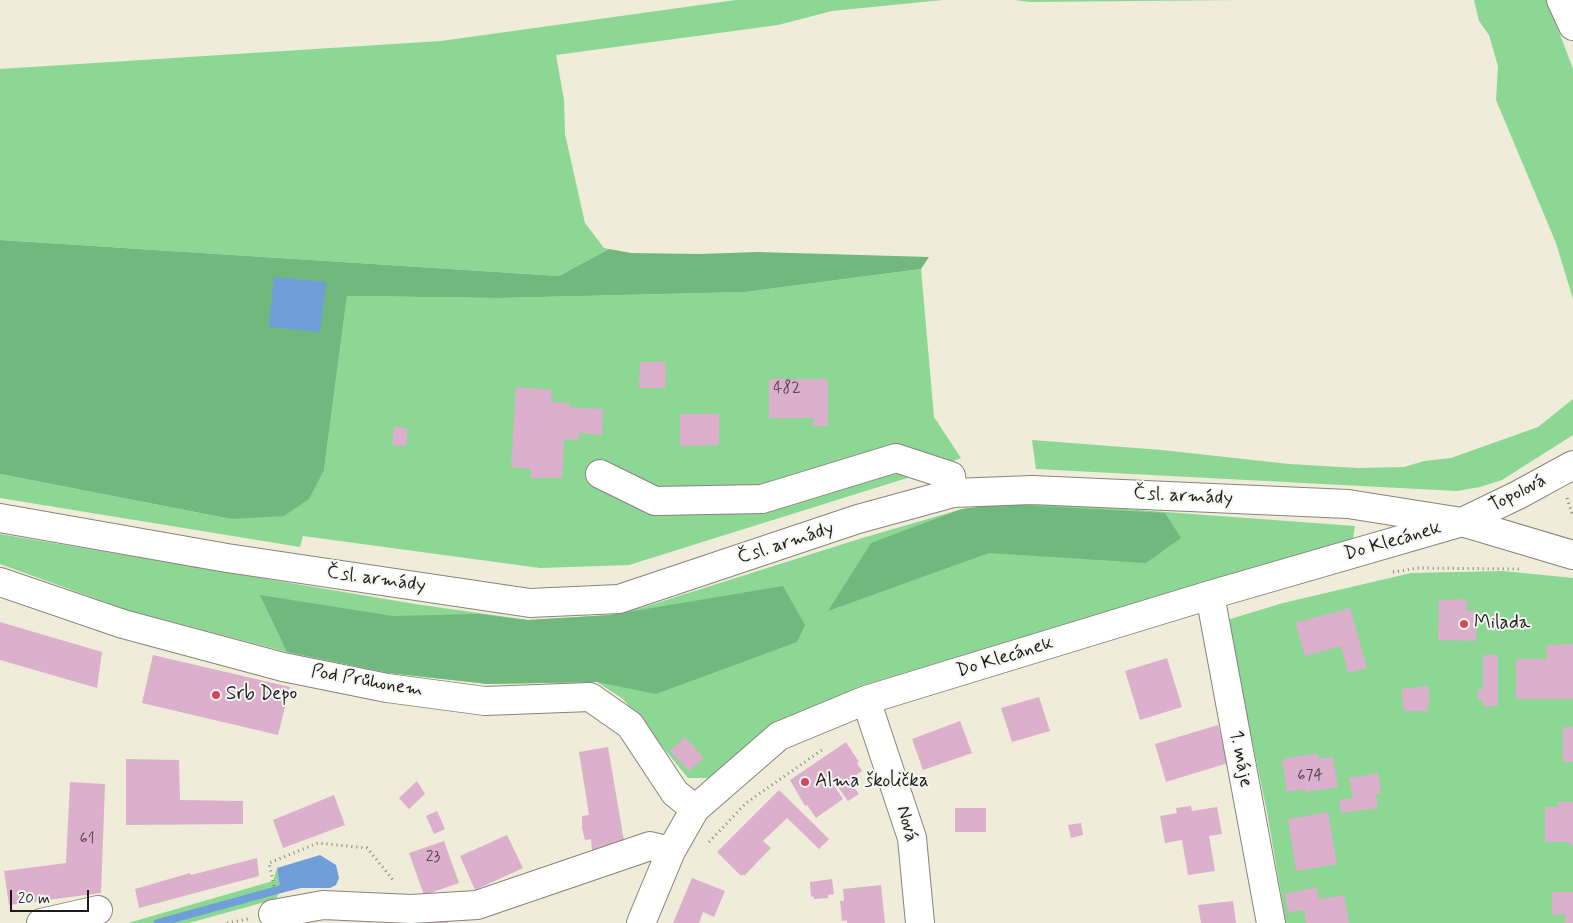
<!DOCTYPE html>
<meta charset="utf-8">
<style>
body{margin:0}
#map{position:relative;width:1573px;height:923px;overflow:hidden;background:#f0ecda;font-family:Mynerve,sans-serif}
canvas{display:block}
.scale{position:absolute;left:10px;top:890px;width:79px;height:22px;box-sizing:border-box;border:2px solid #1c1c1c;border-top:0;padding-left:6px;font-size:15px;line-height:18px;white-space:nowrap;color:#1c1c1c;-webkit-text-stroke:4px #f6f6f2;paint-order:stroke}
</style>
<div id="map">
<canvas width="1573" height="923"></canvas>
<div class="scale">20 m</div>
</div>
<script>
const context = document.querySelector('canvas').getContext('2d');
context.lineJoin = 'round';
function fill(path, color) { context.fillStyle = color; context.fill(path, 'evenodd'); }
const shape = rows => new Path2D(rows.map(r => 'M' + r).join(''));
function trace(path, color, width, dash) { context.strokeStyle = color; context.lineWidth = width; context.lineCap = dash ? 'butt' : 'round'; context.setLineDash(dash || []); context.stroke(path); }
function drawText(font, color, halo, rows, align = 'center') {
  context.font = font + ' Mynerve,sans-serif'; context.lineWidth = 4; context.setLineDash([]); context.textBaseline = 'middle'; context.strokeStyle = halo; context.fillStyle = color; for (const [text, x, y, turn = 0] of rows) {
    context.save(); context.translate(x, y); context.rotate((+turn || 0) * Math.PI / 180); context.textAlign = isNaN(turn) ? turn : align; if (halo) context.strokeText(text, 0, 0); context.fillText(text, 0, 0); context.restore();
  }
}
const green = shape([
 [736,0,943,0,832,11,778,25,556,55,564,100,565,134,585,223,604,248,609,249,559,276,0,240,0,69,441,41],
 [1014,0,1243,0,1030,2],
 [1474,0,1547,0,1573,69,1573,299,1556,243,1496,100,1498,66,1489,35,1479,21],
 [921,269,934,417,961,458,920,474,629,565,540,568,303,536,300,547,0,498,0,474,231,519,324,470,347,296,500,298,745,292],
 [1573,399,1573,435,1502,480,1480,487,1457,491,1036,469,1032,440,1162,450,1289,464,1358,468,1404,467,1424,461,1451,458,1538,427],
 [1043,503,1355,526,1353,539,860,686,773,726,709,778,688,778,623,699,597,682,488,684,389,673,287,652,127,610,0,564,0,534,415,604,528,620,610,615,644,607,859,539,962,509,1003,504],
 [1503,571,1573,578,1573,923,1286,923,1267,812,1227,620,1283,603,1411,573],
 [277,868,281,889,276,899,189,923,128,923,273,881]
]);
const forest = shape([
 [0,240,559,276,609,249,631,253,699,254,758,252,929,257,921,269,745,292,500,298,347,296,324,470,309,499,284,516,231,519,0,474],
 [1003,504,1165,513,1181,538,1146,563,989,553,828,611,871,543,962,509],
 [783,586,805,625,797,642,656,694,597,682,488,684,389,673,287,652,260,595,393,616,479,614,528,620,610,615]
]);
const water = shape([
 [274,277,326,282,320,332,269,327],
 [320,855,336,865,339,878,336,885,330,888,301,888,281,893,277,868]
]);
const stream = shape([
 [158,923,281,889]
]);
const building = shape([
 [640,362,666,362,665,388,639,388],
 [769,379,828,379,828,426,813,426,813,418,769,418],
 [516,387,552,390,551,402,569,403,569,407,603,409,602,435,579,433,578,440,564,439,562,478,531,478,531,469,511,467],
 [680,414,719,414,719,445,680,446],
 [394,426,408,429,406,446,392,445],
 [1467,599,1466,611,1477,611,1476,641,1438,640,1439,600],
 [1350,608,1367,668,1348,673,1341,646,1305,656,1295,623],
 [0,622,102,652,97,688,0,660],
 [1573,644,1573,699,1516,699,1516,659,1546,659,1547,645],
 [153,655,290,687,278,735,142,703],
 [1483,655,1498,655,1498,706,1483,706,1483,700,1478,700,1478,689,1483,689],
 [1167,658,1182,707,1140,720,1125,671],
 [1428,686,1430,703,1427,703,1428,711,1404,711,1401,689],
 [1039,697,1050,731,1012,742,1001,708],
 [960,721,972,753,923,770,912,739],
 [1218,725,1228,763,1166,782,1155,744],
 [1563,727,1573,727,1573,762,1563,762],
 [685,737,704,758,689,771,670,751],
 [846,742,859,762,857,763,862,771,849,780,859,794,848,801,833,780,831,781,843,799,816,818,807,805,805,806,790,780],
 [608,747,624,841,592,850,591,839,585,840,582,828,582,816,589,815,579,752],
 [1318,754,1319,759,1333,757,1338,787,1306,792,1306,789,1287,792,1282,760,1291,757],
 [126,759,179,760,180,800,243,801,243,824,126,825],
 [1378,773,1381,793,1376,794,1378,808,1341,813,1339,800,1353,798,1349,778],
 [417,781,425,794,409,809,399,798],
 [70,782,105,784,101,893,9,905,4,871,66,863],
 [779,790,829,839,819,849,787,818,763,841,771,848,745,875,740,875,717,852],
 [334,795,345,825,283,848,273,820],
 [1558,802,1573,802,1573,847,1568,842,1545,842,1545,807,1558,807],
 [1191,806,1192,811,1217,807,1222,834,1209,836,1215,871,1188,875,1182,840,1165,843,1160,816,1177,813,1176,808],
 [955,808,986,808,986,832,955,832],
 [437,811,445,829,434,834,426,816],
 [1328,812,1337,864,1296,871,1288,819],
 [1081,823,1083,835,1071,838,1068,825],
 [507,835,523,868,475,890,460,856],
 [444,841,459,883,424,895,409,853],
 [257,858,259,876,139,908,135,889,190,873,191,875],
 [692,878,725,891,714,917,703,912,699,923,673,923],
 [832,879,834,894,828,895,828,898,814,899,814,896,811,897,810,882],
 [881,885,885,923,847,923,847,920,842,921,840,901,844,901,843,889],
 [1317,887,1319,899,1344,895,1349,923,1306,923,1304,910,1288,912,1285,894],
 [1552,892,1573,892,1573,923,1565,923,1565,914,1552,915],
 [1233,901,1236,923,1201,923,1198,905],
 [445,913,448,923,413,923,413,922]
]);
const path = shape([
 [1567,498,1573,517],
 [1393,572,1418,568,1519,569],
 [709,842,746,803,822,750],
 [274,886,269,863,318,843,367,848,394,881],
 [227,923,248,919]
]);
const minor = shape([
 [1561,0,1573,26],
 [600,474,655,501,762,499,896,458,951,476,953,493],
 [0,518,227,558,530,603,619,599,858,519,953,493,1032,490,1348,504,1462,522,1573,555],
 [0,582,123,624,283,667,387,688,485,701,590,697,630,725,675,793,695,809],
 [1210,595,1271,923],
 [866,700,912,838,920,923],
 [273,914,323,905,411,909,477,905,650,846,671,851],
 [41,923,98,910],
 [641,923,671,851,695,809,779,736,866,700,1210,595,1462,522,1518,495,1573,465]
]);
const markers = [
 [1464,624,5,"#d1495b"],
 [216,695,5,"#d1495b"],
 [805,782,5,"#d1495b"]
];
const numberNames = [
 ["482",787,389],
 ["674",1310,777],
 ["61",87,840],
 ["23",433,858]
];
const streetNames = [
 ["Topolová",1518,494,-27],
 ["Čsl. armády",1183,497,3],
 ["Do Klecánek",1393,542,-16],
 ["Čsl. armády",786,544,-18],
 ["Čsl. armády",376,580,8],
 ["Do Klecánek",1005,658,-17],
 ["Pod Průhonem",367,682,10],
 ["1. máje",1240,759,79],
 ["Nová",906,824,75]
];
const poiNames = [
 ["Milada",1474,624],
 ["Srb Depo",226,695],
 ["Alma školička",815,782]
];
fill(green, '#8cd794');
fill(forest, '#71b87e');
fill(water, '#709ed9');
trace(stream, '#709ed9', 8);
fill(building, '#dcafcc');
trace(minor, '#86847b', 30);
trace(path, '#86847b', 3, [1, 4]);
trace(minor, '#fff', 28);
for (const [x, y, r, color] of markers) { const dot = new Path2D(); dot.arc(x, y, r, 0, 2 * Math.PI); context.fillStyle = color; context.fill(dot); trace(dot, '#f6f6f2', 2); }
drawText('16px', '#4c4148', null, numberNames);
drawText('19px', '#1c1c1c', '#f6f6f2', streetNames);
drawText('19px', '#1c1c1c', '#f6f6f2', poiNames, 'left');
</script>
